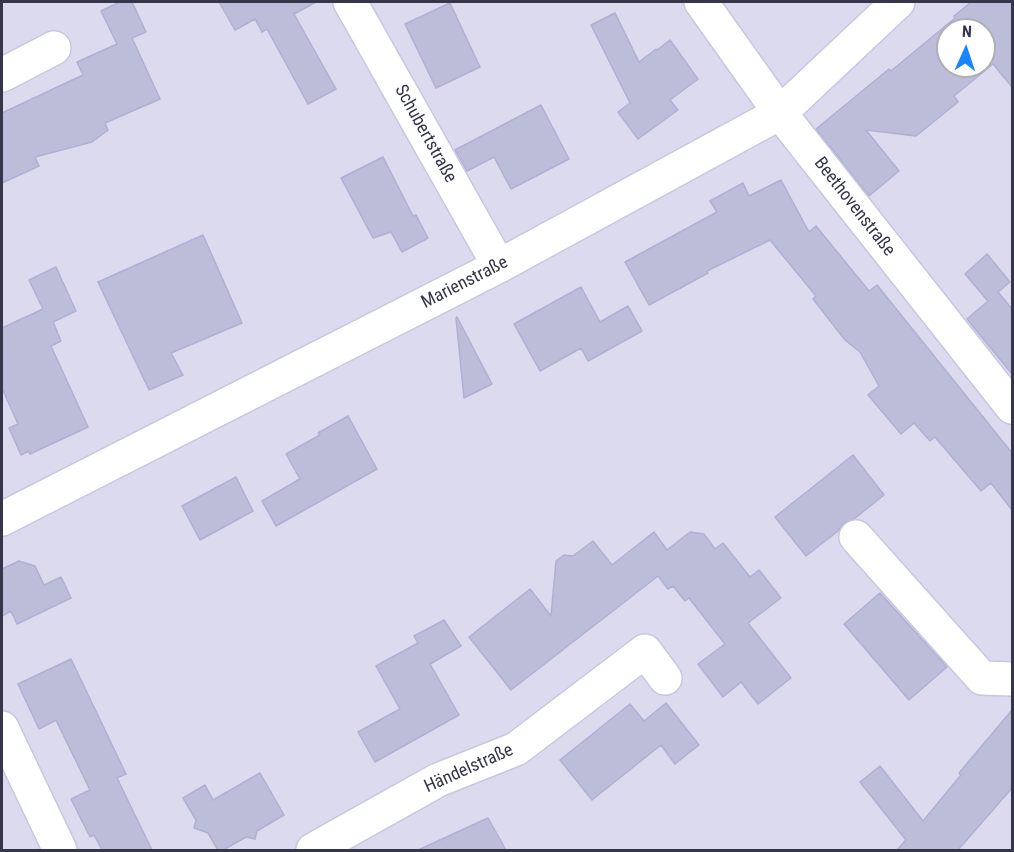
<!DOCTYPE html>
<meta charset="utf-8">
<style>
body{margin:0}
#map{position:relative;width:1014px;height:852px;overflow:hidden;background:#e9e8f6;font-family:"Roboto Condensed",sans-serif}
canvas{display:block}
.frame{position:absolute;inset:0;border:3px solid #36364a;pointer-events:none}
.north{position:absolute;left:936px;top:18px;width:60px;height:60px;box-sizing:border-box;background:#fff;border:2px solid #afafb7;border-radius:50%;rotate:3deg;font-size:16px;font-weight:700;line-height:24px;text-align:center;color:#36364a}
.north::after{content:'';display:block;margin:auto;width:21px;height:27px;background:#1686ff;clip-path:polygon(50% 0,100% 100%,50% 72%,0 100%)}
</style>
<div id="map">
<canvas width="1014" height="852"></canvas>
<div class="frame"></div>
<div class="north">N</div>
</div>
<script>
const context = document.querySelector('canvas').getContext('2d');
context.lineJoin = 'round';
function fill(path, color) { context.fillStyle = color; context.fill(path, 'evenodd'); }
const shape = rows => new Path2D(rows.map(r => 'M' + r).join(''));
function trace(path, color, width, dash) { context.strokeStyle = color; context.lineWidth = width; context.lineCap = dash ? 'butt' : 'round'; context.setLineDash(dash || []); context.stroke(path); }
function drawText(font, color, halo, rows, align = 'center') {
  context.font = font + ' "Roboto Condensed",sans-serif'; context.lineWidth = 4.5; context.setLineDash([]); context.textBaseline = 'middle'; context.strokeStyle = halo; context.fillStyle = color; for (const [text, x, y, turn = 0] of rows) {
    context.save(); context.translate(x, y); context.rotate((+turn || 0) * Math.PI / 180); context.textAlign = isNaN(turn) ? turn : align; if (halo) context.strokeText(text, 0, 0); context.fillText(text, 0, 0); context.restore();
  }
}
const residential = shape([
 [2,2,1012,2,1012,850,2,850],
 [948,30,984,30,984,66,948,66]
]);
const building = shape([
 [120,2,132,2,146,32,132,38,160,99,105,123,108,130,92,142,35,157,39,166,2,183,2,113,83,75,77,62,117,44,101,11,120,2],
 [219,2,316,2,294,14,336,89,308,104,267,29,262,32,255,19,235,30,219,2],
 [971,2,1012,2,1012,87,993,64,954,96,958,102,916,136,866,130,899,171,869,196,816,129,889,69,891,71,955,18,954,16,971,2],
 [948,30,984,30,984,66,948,66,948,30],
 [450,3,480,67,436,88,405,24,450,3],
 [615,13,639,62,656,49,657,50,670,40,698,79,670,100,678,110,638,139,618,112,630,103,591,25,615,13],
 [541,105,569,159,511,189,494,157,467,171,455,150,541,105],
 [383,157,413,216,416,215,428,238,402,252,391,232,373,238,341,178,383,157],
 [781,180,809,232,816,226,869,291,877,285,1012,453,1012,510,991,483,981,491,935,437,930,441,914,423,901,434,868,395,879,386,860,352,845,340,813,299,816,296,770,240,707,271,708,273,649,305,625,262,717,212,710,201,743,183,749,196,781,180],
 [203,235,242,323,171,353,183,375,149,390,98,282,203,235],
 [987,254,1010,282,998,292,1012,309,1012,374,967,319,988,301,965,274,987,254],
 [56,267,76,311,53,322,61,341,51,346,88,427,30,454,29,451,21,455,9,428,18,424,2,388,2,328,43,309,29,280,56,267],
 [581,287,600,322,628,306,642,331,588,361,581,348,540,371,514,324,581,287],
 [457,317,492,384,464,398,456,318,457,317],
 [348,416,377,469,276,526,262,501,300,479,286,454,320,435,318,433,348,416],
 [853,455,884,495,854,519,844,523,838,531,806,556,775,517,853,455],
 [236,477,253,511,200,540,182,506,236,477],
 [654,532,667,550,690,532,704,534,715,549,723,543,750,577,759,570,781,598,748,623,791,678,758,704,741,682,723,697,698,664,725,644,689,598,685,601,673,586,668,589,658,576,511,690,469,637,530,589,551,616,556,561,564,555,573,556,593,541,612,565,654,532],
 [19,561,35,566,44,585,61,577,71,598,17,624,11,611,2,616,2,569,19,561],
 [880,593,947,667,909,700,844,624,880,593],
 [444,620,461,646,430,664,459,715,375,762,358,732,400,709,376,666,418,643,414,636,444,620],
 [71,659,126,774,117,778,152,850,102,850,94,835,90,837,71,799,90,790,56,720,39,729,18,684,71,659],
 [666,703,699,745,675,764,661,745,592,800,560,760,630,704,644,721,666,703],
 [1012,710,1012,788,958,850,897,850,906,840,860,782,880,766,923,821,961,775,959,773,1012,710],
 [260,773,284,815,257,831,255,839,246,837,223,850,218,850,208,833,194,828,196,820,183,798,205,785,213,800,260,773],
 [488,818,506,850,418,850,488,818]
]);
const minor = shape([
 [350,2,499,266],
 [701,2,780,113,1012,407],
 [2,75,54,48],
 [2,519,499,266,780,113,898,2],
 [856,537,982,678,1012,679],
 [2,728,60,850],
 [313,850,438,780,516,749,645,651,665,678]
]);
const streetNames = [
 ["Schubertstraße",425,134,61],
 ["Beethovenstraße",854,207,52],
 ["Marienstraße",465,283,-27],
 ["Händelstraße",469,769,-24]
];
fill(residential, '#dbdaee');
fill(building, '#bcbdd8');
trace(building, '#afb0d4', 1.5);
trace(minor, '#c7c7e0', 36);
trace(minor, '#fff', 33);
drawText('18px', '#36364a', '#fff', streetNames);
</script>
